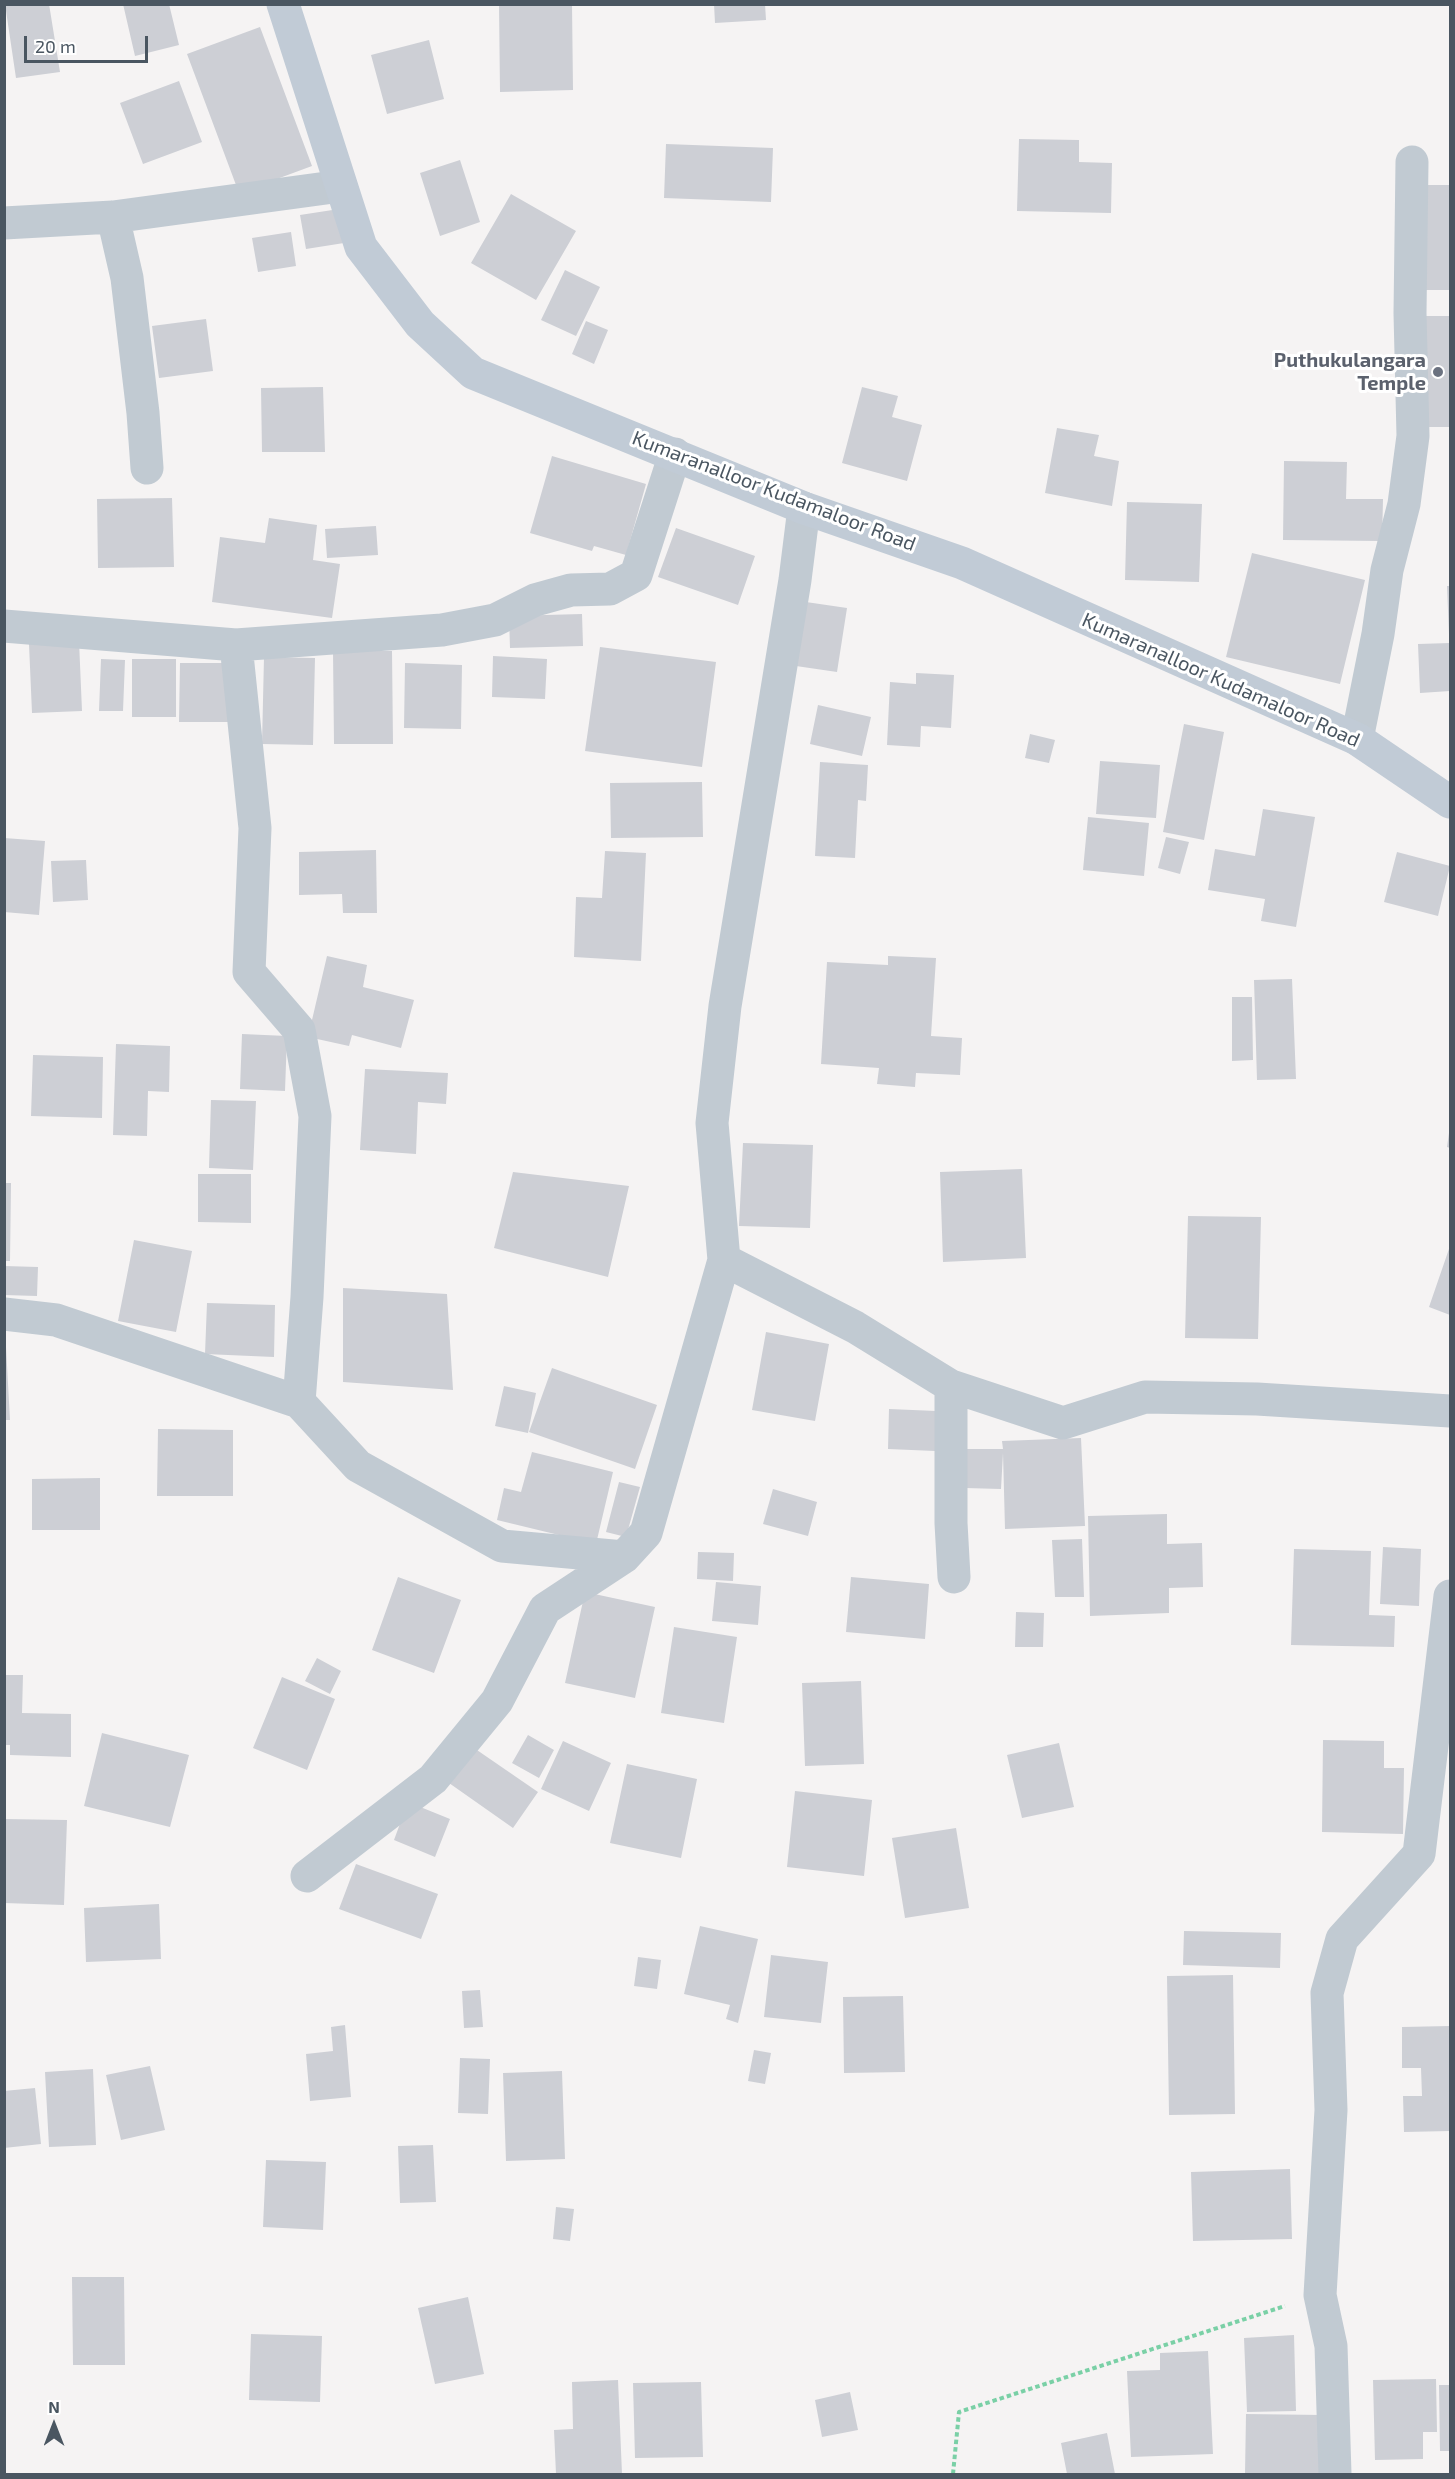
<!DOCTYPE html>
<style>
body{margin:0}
#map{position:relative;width:1455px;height:2479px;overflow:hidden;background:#f5f3f3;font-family:"Exo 2",sans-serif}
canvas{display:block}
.frame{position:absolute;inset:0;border:6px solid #4a5661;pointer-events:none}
.north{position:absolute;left:24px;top:2395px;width:60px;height:60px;-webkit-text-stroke:4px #fff;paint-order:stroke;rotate:0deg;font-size:16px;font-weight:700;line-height:24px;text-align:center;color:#4a5661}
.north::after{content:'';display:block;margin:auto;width:21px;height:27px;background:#4a5661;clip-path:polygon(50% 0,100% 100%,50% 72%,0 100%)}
.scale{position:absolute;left:24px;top:36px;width:124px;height:27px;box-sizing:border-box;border:3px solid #4a5661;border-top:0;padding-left:8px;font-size:18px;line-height:21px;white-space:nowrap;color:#4a5661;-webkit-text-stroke:4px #fff;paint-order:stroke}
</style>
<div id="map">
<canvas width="1455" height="2479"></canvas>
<div class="frame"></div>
<div class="north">N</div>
<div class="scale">20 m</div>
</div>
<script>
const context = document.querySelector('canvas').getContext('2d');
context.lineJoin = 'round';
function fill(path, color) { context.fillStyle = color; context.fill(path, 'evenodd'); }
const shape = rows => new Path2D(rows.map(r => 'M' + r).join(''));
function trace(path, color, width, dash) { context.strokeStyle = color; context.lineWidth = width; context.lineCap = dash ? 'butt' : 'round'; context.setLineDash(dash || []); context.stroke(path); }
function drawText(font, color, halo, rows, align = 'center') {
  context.font = font + ' "Exo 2",sans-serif'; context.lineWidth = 6; context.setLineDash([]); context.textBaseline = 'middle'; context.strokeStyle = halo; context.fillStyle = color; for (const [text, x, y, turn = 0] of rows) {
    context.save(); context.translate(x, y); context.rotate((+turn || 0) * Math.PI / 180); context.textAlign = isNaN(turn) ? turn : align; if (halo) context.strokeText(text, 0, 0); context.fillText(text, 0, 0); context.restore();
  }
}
const building = shape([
 [5,4,49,4,60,72,16,78],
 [123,4,169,4,179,45,135,56],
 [499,4,572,4,573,90,500,92],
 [714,4,765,4,766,20,715,23],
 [260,27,312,166,239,193,187,54],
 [429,40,444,99,387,114,371,55],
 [179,81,202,142,143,164,120,103],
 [1019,139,1079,140,1079,162,1112,163,1111,213,1017,211],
 [666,144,773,148,771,202,664,198],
 [460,160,480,222,440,236,420,173],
 [1423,185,1450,185,1450,290,1422,290],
 [511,194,576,231,536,300,471,263],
 [339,209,344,243,306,249,300,215],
 [291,232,296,266,258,272,252,238],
 [565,270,600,287,576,336,541,320],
 [1426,316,1450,316,1450,427,1426,427],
 [206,319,213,371,159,378,152,326],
 [586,321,608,330,594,364,572,354],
 [323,387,325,452,262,452,261,388],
 [862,387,898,396,892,417,922,425,907,481,842,463],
 [1057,428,1099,435,1094,456,1119,461,1112,506,1045,493],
 [552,456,646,484,626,555,594,546,592,551,530,533],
 [1284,461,1347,462,1346,499,1383,499,1382,541,1283,540],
 [172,498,174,567,98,568,97,499],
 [1127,502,1202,504,1199,582,1125,580],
 [269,518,317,525,313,560,340,564,332,618,212,602,220,537,265,543],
 [376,526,378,555,327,558,325,529],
 [676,528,755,556,738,605,658,577],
 [1252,553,1365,580,1340,684,1226,657],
 [1447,586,1450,586,1450,634,1449,634],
 [806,602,847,608,837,672,796,666],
 [582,614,583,646,510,648,509,616],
 [79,641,82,711,32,713,29,644],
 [1450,643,1450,691,1420,693,1418,644],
 [600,647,716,662,702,767,585,751],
 [333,651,392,651,393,744,334,744],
 [493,656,547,659,545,699,492,697],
 [264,657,315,658,313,745,262,744],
 [101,659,125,660,123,711,99,711],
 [132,659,176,659,176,717,132,717],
 [180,663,229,663,229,722,179,722],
 [405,663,462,665,461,729,404,728],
 [916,673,954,675,951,728,921,726,920,747,887,745,890,682,916,684],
 [818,705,871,717,862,756,810,744],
 [1184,724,1224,732,1204,840,1163,832],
 [1030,734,1055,740,1049,763,1025,758],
 [1100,761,1160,765,1156,818,1096,814],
 [820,762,868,765,866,801,858,800,855,858,815,856],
 [702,782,703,837,611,838,610,783],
 [1263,809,1315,817,1296,927,1261,921,1265,899,1208,890,1215,849,1255,856],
 [1088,817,1149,823,1144,876,1083,870],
 [1166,837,1189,842,1180,874,1158,868],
 [4,838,45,841,39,915,4,912],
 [376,850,377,913,343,913,342,894,299,895,299,852],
 [605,851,646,853,641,961,574,957,576,897,602,898],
 [1397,852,1450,866,1438,916,1384,902],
 [86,860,88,900,53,902,51,861],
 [327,956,367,965,363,987,414,1000,401,1048,352,1035,349,1046,308,1037],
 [888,956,936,958,931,1036,962,1038,960,1075,916,1073,915,1087,877,1084,879,1068,821,1064,827,962,888,965],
 [1292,979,1296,1079,1257,1080,1254,980],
 [1232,997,1252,997,1253,1060,1232,1061],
 [242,1034,287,1036,285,1091,240,1089],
 [116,1044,170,1046,169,1092,148,1091,147,1136,113,1135],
 [33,1055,103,1057,102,1118,31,1116],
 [365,1069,448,1073,446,1104,418,1102,416,1154,360,1150],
 [211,1100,256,1101,253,1170,209,1168],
 [1449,1133,1450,1133,1450,1148,1447,1147],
 [743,1143,813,1145,810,1228,739,1226],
 [1022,1169,1026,1258,943,1262,940,1172],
 [513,1172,629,1186,608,1277,494,1248],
 [198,1174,251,1174,251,1223,198,1222],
 [4,1183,11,1183,10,1261,4,1261],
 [1188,1216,1261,1217,1258,1339,1185,1338],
 [134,1240,192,1251,176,1332,118,1321],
 [1450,1246,1450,1315,1429,1307],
 [4,1266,38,1267,37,1296,4,1295],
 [343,1288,447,1294,453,1390,343,1382],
 [207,1303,275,1305,274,1357,205,1354],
 [766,1332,829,1344,815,1421,752,1410],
 [4,1347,6,1347,10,1420,4,1420],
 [552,1368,657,1405,635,1469,529,1432],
 [504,1386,536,1393,528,1433,495,1426],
 [889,1409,936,1411,935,1451,888,1449],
 [158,1429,233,1430,233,1496,157,1496],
 [1081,1438,1085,1526,1005,1529,1003,1453,1001,1489,965,1488,966,1449,1003,1449,1002,1441],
 [532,1452,613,1472,596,1544,497,1520,504,1488,521,1492],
 [100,1478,100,1530,32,1530,32,1479],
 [619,1482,640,1487,626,1537,606,1532],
 [773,1489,817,1502,808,1536,763,1524],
 [1167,1514,1167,1544,1202,1543,1203,1587,1169,1588,1169,1613,1090,1616,1088,1516],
 [1082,1539,1084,1597,1055,1597,1052,1540],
 [1383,1547,1421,1549,1419,1606,1380,1604],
 [1294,1549,1371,1551,1369,1615,1395,1616,1394,1647,1291,1645],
 [698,1552,734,1553,733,1581,697,1579],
 [398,1577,461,1600,434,1673,372,1650],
 [851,1577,929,1584,925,1639,846,1632],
 [716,1582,761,1586,758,1625,712,1621],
 [585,1592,655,1607,635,1698,565,1683],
 [1016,1612,1044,1613,1043,1647,1015,1647],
 [674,1627,737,1637,724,1723,661,1713],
 [317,1658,341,1671,330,1694,305,1681],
 [4,1675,23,1675,22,1713,71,1714,71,1757,10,1755,10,1745,4,1745],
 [282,1677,335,1699,307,1770,253,1748],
 [861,1681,864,1764,805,1766,802,1683],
 [102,1733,189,1755,170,1827,84,1806],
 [528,1735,554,1750,539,1778,512,1763],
 [1323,1740,1384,1741,1384,1768,1404,1768,1403,1834,1322,1832],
 [563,1741,611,1763,589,1811,541,1789],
 [1059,1743,1074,1807,1022,1818,1007,1755],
 [474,1748,538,1792,513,1828,449,1783],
 [627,1764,697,1779,681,1858,610,1843],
 [795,1791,872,1800,864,1876,787,1867],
 [408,1802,450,1819,435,1857,394,1840],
 [4,1819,67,1820,64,1905,4,1903],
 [956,1828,969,1908,905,1918,892,1838],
 [356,1864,438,1894,421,1939,339,1909],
 [159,1904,161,1959,86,1962,84,1908],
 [700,1926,758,1939,738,2023,726,2019,730,2005,684,1994],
 [1184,1931,1281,1933,1280,1968,1183,1965],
 [771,1955,828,1962,821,2023,764,2017],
 [638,1957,661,1960,657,1989,634,1986],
 [1233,1975,1235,2114,1169,2115,1167,1976],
 [480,1990,483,2027,464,2028,462,1991],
 [903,1996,905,2072,844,2073,843,1997],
 [345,2025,351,2097,310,2101,306,2054,333,2051,331,2027],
 [1450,2026,1450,2131,1404,2132,1403,2096,1422,2096,1421,2068,1402,2068,1402,2027],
 [754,2050,771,2053,765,2084,748,2081],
 [460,2058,490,2059,488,2114,458,2113],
 [150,2066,165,2130,121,2140,106,2075],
 [93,2069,96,2145,49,2147,45,2072],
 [562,2071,565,2159,506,2161,503,2073],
 [35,2088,41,2144,4,2148,4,2091],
 [433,2145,436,2202,400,2203,398,2146],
 [266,2160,326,2162,323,2230,263,2227],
 [1290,2169,1292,2239,1193,2241,1191,2172],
 [556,2207,574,2209,570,2241,553,2239],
 [72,2277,124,2277,125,2365,73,2365],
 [468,2297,484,2374,435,2384,418,2308],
 [251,2334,322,2336,320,2402,249,2400],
 [1294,2335,1296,2411,1247,2412,1244,2338],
 [1208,2351,1213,2454,1131,2457,1127,2371,1160,2370,1160,2353],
 [1436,2379,1437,2432,1423,2432,1423,2459,1375,2460,1373,2380],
 [618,2380,622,2474,556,2474,554,2430,573,2429,572,2382],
 [701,2382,703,2457,635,2458,633,2383],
 [1439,2385,1450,2385,1450,2451,1440,2451],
 [850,2392,858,2430,822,2437,815,2400],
 [1246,2414,1322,2415,1322,2474,1245,2474],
 [1107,2433,1115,2474,1067,2474,1061,2443]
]);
const path = shape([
 [953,2474,959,2412,1285,2306]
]);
const minor = shape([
 [113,217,127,278,143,413,147,468],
 [4,223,113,217,341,186],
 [4,626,236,645],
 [1357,739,1378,634,1387,570,1404,504,1413,436,1410,313,1412,162],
 [724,1260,855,1327,951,1386,951,1523,954,1577],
 [4,1314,56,1320,299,1402],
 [951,1386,1063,1423,1145,1397,1257,1399,1450,1411],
 [624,1557,502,1546,358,1466,299,1402,307,1297,315,1116,299,1030,249,972,255,828,236,645,442,630,495,620,535,600,571,590,610,589,636,575,675,454],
 [307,1876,433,1779,497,1701,545,1609,624,1557,646,1533,724,1260,712,1123,725,1006,795,580,804,508],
 [1335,2474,1331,2346,1320,2295,1331,2110,1327,1993,1342,1939,1419,1854,1450,1596]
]);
const secondary = shape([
 [283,4,361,247,420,324,473,373,804,508,962,563,1357,739,1450,802]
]);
const markers = [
 [1438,372,6,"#6b7280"]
];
const worshipNames = [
 ["Puthukulangara",1426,360],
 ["Temple",1426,383]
];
const streetNames = [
 ["Kumaranalloor Kudamaloor Road",774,491,21],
 ["Kumaranalloor Kudamaloor Road",1221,680,24]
];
fill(building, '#cdcfd5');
trace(path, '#7ad0a6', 4, [4.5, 3]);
trace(minor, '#c1cad2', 33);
trace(secondary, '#c1cbd6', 33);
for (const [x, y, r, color] of markers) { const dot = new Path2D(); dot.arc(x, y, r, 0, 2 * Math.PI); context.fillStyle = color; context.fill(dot); trace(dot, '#fff', 2); }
drawText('bold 20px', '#5b616d', '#fff', worshipNames, 'right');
drawText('20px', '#4a5661', '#fff', streetNames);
</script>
